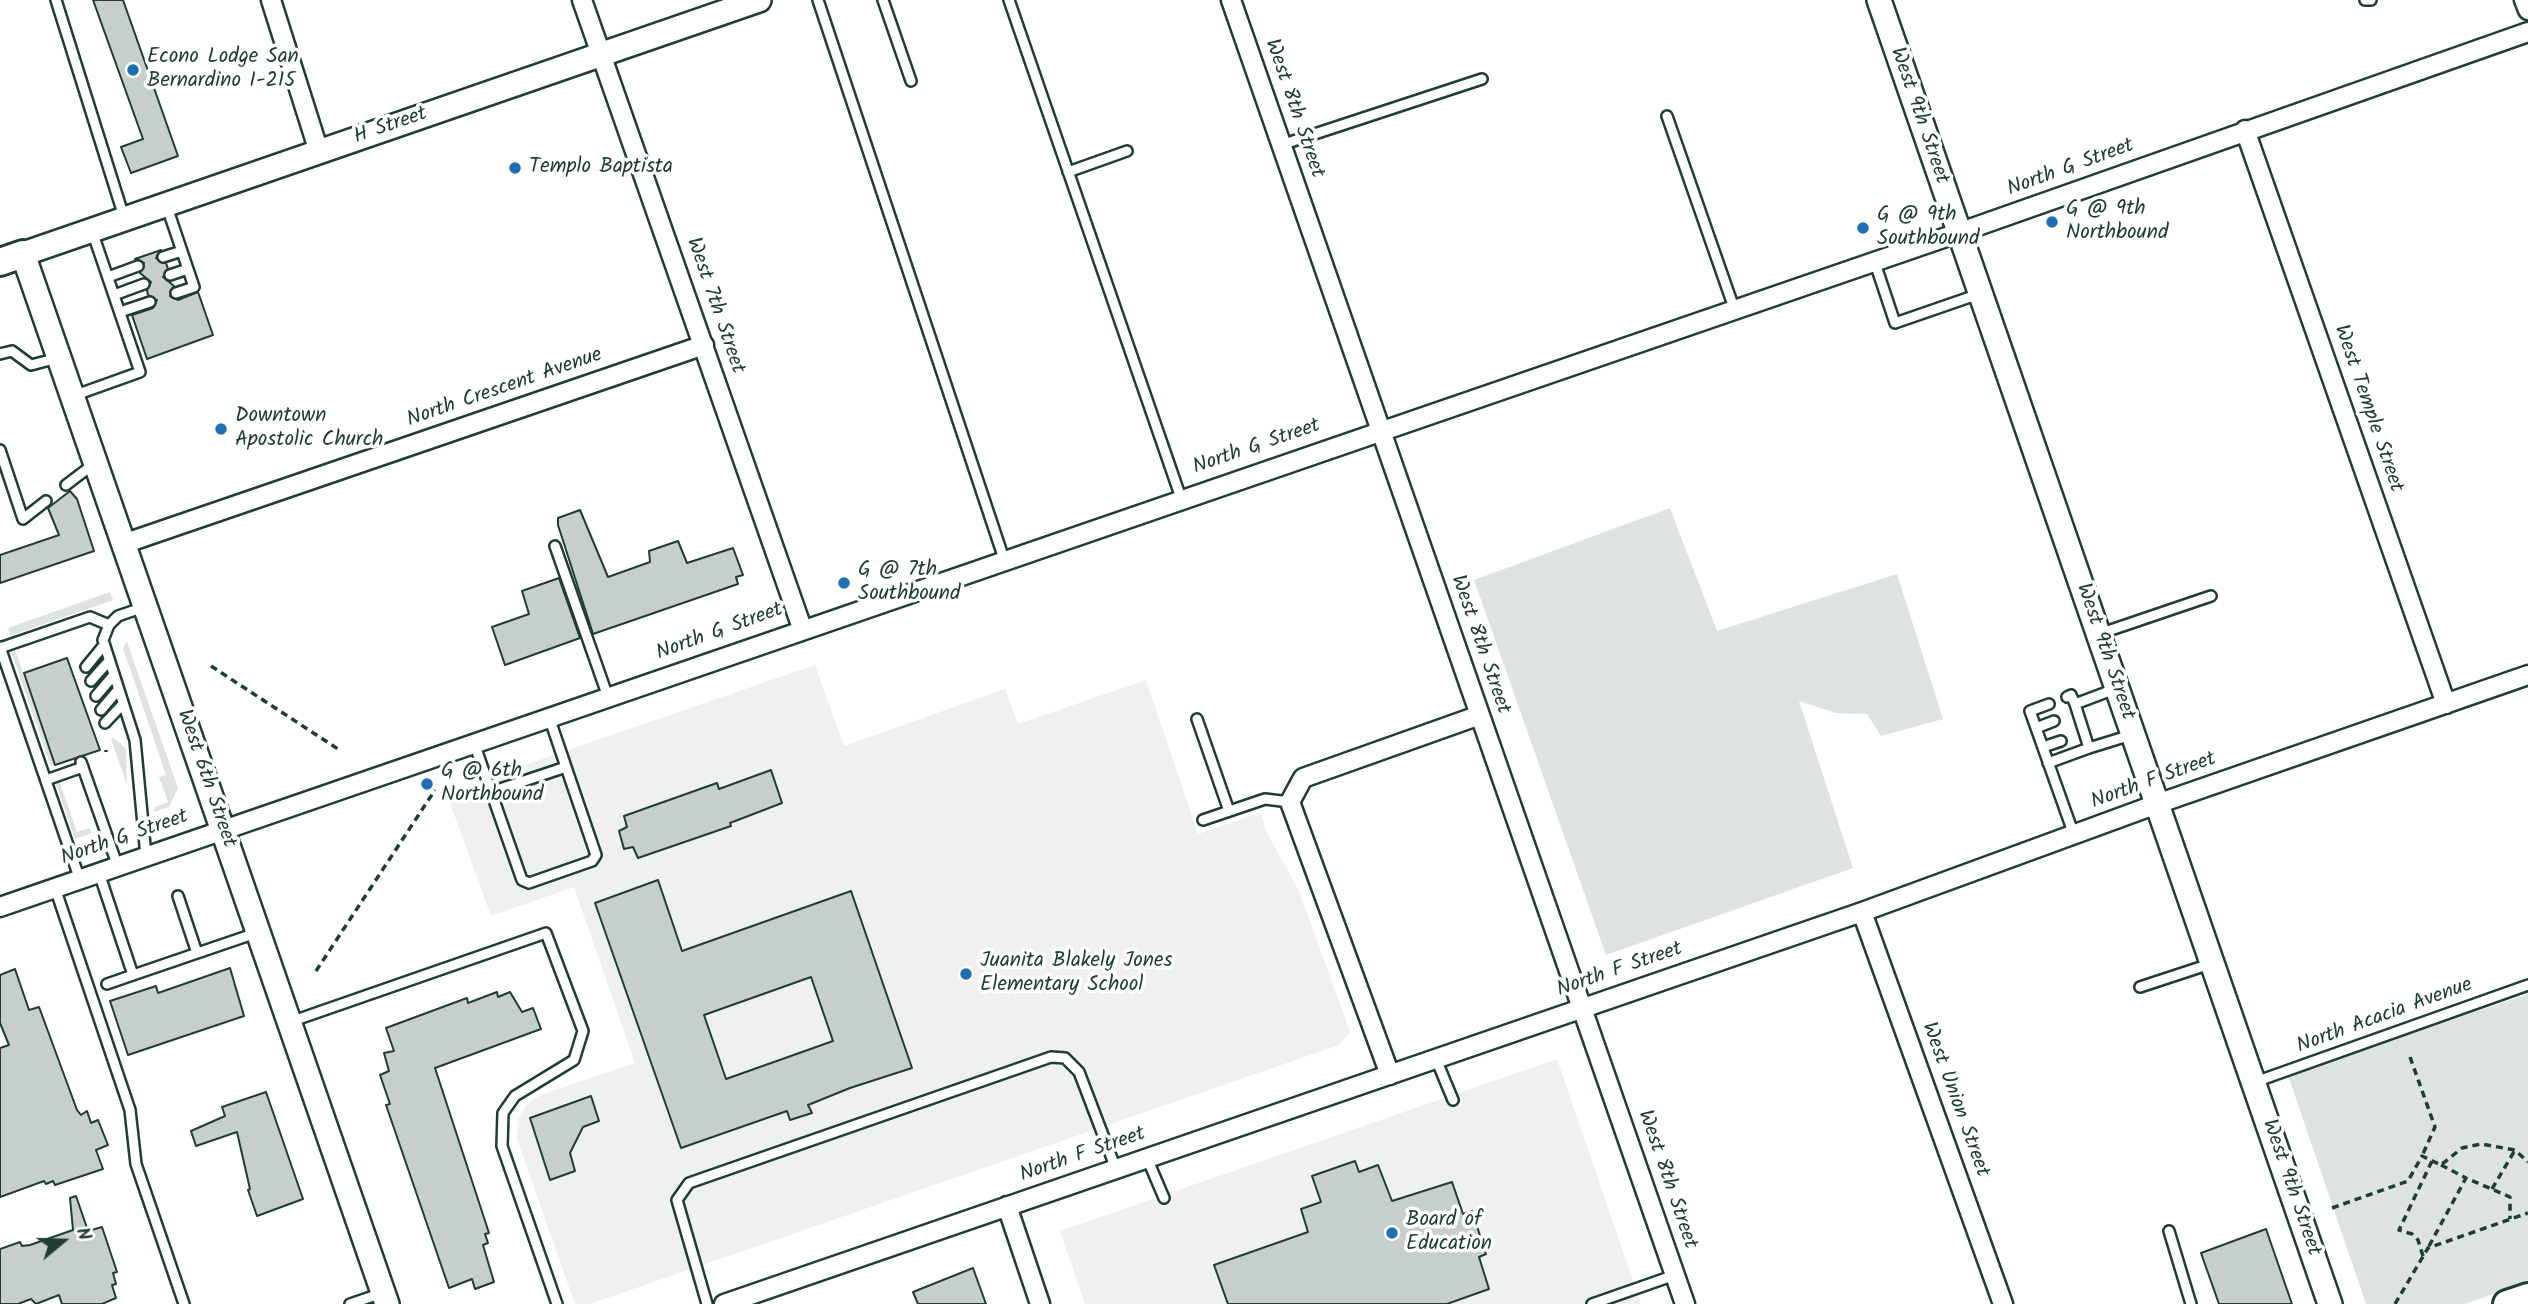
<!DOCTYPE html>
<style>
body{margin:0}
#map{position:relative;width:2528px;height:1304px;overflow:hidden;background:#fff;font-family:Kalam,sans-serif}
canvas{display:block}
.north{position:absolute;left:28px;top:1206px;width:70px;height:70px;-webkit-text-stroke:5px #fff;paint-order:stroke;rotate:71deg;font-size:19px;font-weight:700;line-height:28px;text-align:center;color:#1f3d34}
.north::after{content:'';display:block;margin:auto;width:24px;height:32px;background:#1f3d34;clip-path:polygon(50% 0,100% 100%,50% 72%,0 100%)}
</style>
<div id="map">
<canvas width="2528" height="1304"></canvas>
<div class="north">N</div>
</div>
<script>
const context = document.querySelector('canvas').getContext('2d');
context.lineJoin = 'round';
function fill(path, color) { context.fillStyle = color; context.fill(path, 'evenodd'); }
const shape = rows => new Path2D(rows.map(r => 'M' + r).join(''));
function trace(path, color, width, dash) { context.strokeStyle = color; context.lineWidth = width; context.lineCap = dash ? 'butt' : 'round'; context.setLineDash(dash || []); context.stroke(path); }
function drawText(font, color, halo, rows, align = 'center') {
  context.font = font + ' Kalam,sans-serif'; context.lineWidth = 7; context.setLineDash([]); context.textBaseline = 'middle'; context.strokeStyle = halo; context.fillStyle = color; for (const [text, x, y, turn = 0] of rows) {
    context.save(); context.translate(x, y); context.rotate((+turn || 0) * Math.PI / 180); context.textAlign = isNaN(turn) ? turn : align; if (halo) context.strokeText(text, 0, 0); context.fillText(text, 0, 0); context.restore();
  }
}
const built = shape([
 [815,665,844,746,1005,689,1018,724,1146,680,1198,834,1261,812,1266,831,1299,891,1350,1032,1339,1045,590,1304,575,1304,517,1139,518,1118,528,1103,541,1095,635,1063,574,887,491,916,446,792],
 [1557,1059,1641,1304,1085,1304,1060,1231]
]);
const green = shape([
 [1670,508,1717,631,1897,574,1943,719,1881,736,1867,714,1836,713,1799,701,1853,868,1606,955,1474,580],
 [110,592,113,600,10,636,8,628],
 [127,642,178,788,169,807,154,812,155,807,168,802,159,777,166,775,123,648],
 [15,650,55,765,51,767,12,654],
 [113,737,126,749,127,785,111,739],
 [59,780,77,832,89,828,92,833,75,839,56,785],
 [2528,994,2528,1282,2465,1304,2366,1304,2288,1075]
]);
const building = shape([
 [93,0,123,0,178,156,131,173,121,147,143,139,93,0],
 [161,250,156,258,166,263,168,269,163,277,174,286,170,296,178,300,198,292,213,335,147,359,132,315,153,308,157,300,148,295,147,290,151,282,140,273,144,263,135,259,161,250],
 [70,491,77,499,94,551,0,583,0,555,59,535,48,508,70,491],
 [580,510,608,577,650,562,649,551,678,541,687,563,733,548,743,575,736,577,738,584,593,634,558,525,558,518,580,510],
 [559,578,580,638,505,665,492,627,529,614,522,591,559,578],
 [67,658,100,750,55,765,24,673,67,658],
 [771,770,782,803,730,823,731,826,638,858,633,847,624,849,619,831,627,827,624,816,717,783,719,789,771,770],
 [658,880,682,951,851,891,912,1068,850,1088,808,1105,812,1113,790,1120,787,1111,681,1148,595,903,658,880],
 [811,977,833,1041,726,1079,704,1015,811,977],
 [230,968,244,1016,128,1055,110,1001,156,986,158,993,230,968],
 [15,969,29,1010,39,1007,77,1110,81,1115,87,1111,91,1123,98,1120,108,1145,96,1150,103,1169,55,1185,53,1181,46,1184,44,1181,0,1197,0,1048,9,1045,0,1023,0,975,15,969],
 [497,992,498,997,510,992,522,1012,533,1008,541,1029,435,1068,489,1233,485,1234,488,1243,483,1245,494,1282,475,1289,472,1279,449,1288,386,1105,390,1104,380,1075,389,1071,384,1053,394,1051,386,1028,467,998,468,1003,497,992],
 [266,1092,303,1199,257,1216,248,1190,250,1189,237,1132,196,1146,191,1131,225,1116,222,1107,266,1092],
 [591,1096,599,1121,583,1127,570,1153,575,1171,550,1180,530,1118,591,1096],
 [1355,1161,1359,1172,1378,1165,1392,1201,1452,1182,1463,1214,1472,1211,1486,1254,1479,1257,1489,1289,1447,1304,1228,1304,1214,1265,1308,1232,1301,1209,1321,1202,1312,1176,1355,1161],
 [76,1196,88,1231,102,1227,117,1272,113,1273,116,1284,112,1285,116,1298,102,1304,62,1304,59,1295,36,1304,31,1299,18,1304,0,1304,0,1249,20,1242,22,1246,30,1245,73,1230,70,1198,76,1196],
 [2266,1229,2292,1304,2219,1304,2201,1253,2266,1229],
 [973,1268,986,1304,918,1304,913,1292,973,1268]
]);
const path = shape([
 [211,666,341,751],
 [106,750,106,752],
 [316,971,435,790],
 [2410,1057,2435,1127,2422,1156],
 [2441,1165,2466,1178],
 [2492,1189,2515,1150],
 [2332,1208,2408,1181,2422,1156,2441,1165,2462,1148,2481,1144,2515,1150,2528,1162],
 [2429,1246,2466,1178,2510,1197,2510,1219],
 [2423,1256,2418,1240,2412,1234,2399,1230,2432,1161],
 [2395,1304,2428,1248,2528,1213]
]);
const service = shape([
 [56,0,124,217],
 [818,0,1004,559],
 [883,0,911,81],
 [1009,0,1181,498],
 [2365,0,2371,0],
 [1667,116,1734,308],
 [1281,145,1482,79],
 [1068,172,1127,151],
 [167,207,194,287,176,293],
 [163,257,182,251],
 [1874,260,1895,323,1979,294],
 [170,275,188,269],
 [108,277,138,266],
 [114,295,144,284],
 [120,312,150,302],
 [0,354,12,351,31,365,58,358],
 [73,396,140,372,92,231],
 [0,450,23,519,46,501],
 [66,485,95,463],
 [555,546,608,697],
 [144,607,118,616,109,625,103,640,135,740,146,856],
 [2099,634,2211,596],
 [0,647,80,880],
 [0,648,90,617,109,625],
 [86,667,104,645],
 [91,681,108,662],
 [2115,689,2075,704,2089,748,2131,735],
 [96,696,113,676],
 [2067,697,2071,695,2075,704],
 [2049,704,2030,711,2074,835],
 [101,710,118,690],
 [1197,719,1229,811],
 [105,723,123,704],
 [2036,728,2054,721],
 [474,743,522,880,529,883,592,861,596,855,549,717],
 [2043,747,2061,741],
 [81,762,118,867],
 [2048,763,2089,748],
 [46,780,83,767],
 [491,792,566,767],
 [1203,820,1265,799,1290,802],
 [99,873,133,975,256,933],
 [55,888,130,1110,136,1164,184,1304],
 [178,896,197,953],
 [107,984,133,975],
 [2140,987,2210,964],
 [290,1022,546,933,583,1031,574,1060,515,1096,503,1113,502,1146,557,1304],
 [1436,1059,1453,1100],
 [2255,1082,2528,985],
 [1147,1158,1164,1198],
 [2169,1231,2191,1304],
 [350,1304,382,1293],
 [707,1304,677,1200,689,1183,1051,1057,1065,1058,1079,1072,1116,1169],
 [1592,1304,1675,1275]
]);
const minor = shape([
 [271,0,319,152],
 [582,0,802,628],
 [1231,0,1685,1304],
 [2524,0,2528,10],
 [2245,130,2446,704],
 [123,544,704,345],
 [0,907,1958,233,2528,32],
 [1862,912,2003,1304],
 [1390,1075,1290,802,1303,778,1480,715],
 [1007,1206,1040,1304],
 [724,1304,1862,912,2157,804,2528,675]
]);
const tertiary = shape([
 [1879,0,2330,1304],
 [387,1304,23,254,759,0]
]);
const secondary = shape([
 [0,262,23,254],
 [2507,1304,2528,1297]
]);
const markers = [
 [133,70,7,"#1f6fb2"],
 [515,168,7,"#1f6fb2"],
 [2052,222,7,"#1f6fb2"],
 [1863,228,7,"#1f6fb2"],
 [221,429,7,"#1f6fb2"],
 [844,583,7,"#1f6fb2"],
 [427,784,7,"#1f6fb2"],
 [966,974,7,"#1f6fb2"],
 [1392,1233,7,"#1f6fb2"]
];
const poiNames = [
 ["Econo Lodge San",147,58],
 ["Bernardino I-215",147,82],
 ["Templo Baptista",529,168],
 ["G @ 9th",2066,210],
 ["Northbound",2066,234],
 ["G @ 9th",1877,216],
 ["Southbound",1877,240],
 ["Downtown",235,417],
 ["Apostolic Church",235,441],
 ["G @ 7th",858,571],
 ["Southbound",858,595],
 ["G @ 6th",441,772],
 ["Northbound",441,796],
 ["Juanita Blakely Jones",980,962],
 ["Elementary School",980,986],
 ["Board of",1406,1221],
 ["Education",1406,1245]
];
const streetNames = [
 ["West 8th Street",1293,109,71],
 ["West 9th Street",1918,116,71],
 ["H Street",391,127,-19],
 ["North G Street",2071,169,-20],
 ["West 7th Street",714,306,71],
 ["North Crescent Avenue",505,389,-19],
 ["West Temple Street",2367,409,71],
 ["North G Street",1257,448,-19],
 ["North G Street",720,633,-20],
 ["West 8th Street",1479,645,71],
 ["West 9th Street",2104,652,71],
 ["West 6th Street",205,779,71],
 ["North F Street",2154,782,-20],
 ["North G Street",125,839,-19],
 ["North F Street",1620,971,-19],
 ["North Acacia Avenue",2385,1017,-20],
 ["West Union Street",1954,1100,70],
 ["North F Street",1083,1156,-19],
 ["West 8th Street",1666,1180,71],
 ["West 9th Street",2290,1188,71]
];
fill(built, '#eef1f0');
fill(green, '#dee3e2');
fill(building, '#c7cfcc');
trace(building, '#1f3d34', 2);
trace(service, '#1f3d34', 14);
trace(minor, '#1f3d34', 23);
trace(tertiary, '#1f3d34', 28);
trace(secondary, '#1f3d34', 32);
trace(path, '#1f3d34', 3.5, [7, 5]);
trace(service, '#fff', 9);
trace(minor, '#fff', 18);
trace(tertiary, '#fff', 23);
trace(secondary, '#fff', 26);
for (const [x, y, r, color] of markers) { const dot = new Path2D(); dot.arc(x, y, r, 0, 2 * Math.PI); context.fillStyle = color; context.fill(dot); trace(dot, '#fff', 2.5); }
drawText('21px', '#1f3d34', '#fff', poiNames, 'left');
drawText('21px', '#1f3d34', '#fff', streetNames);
</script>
